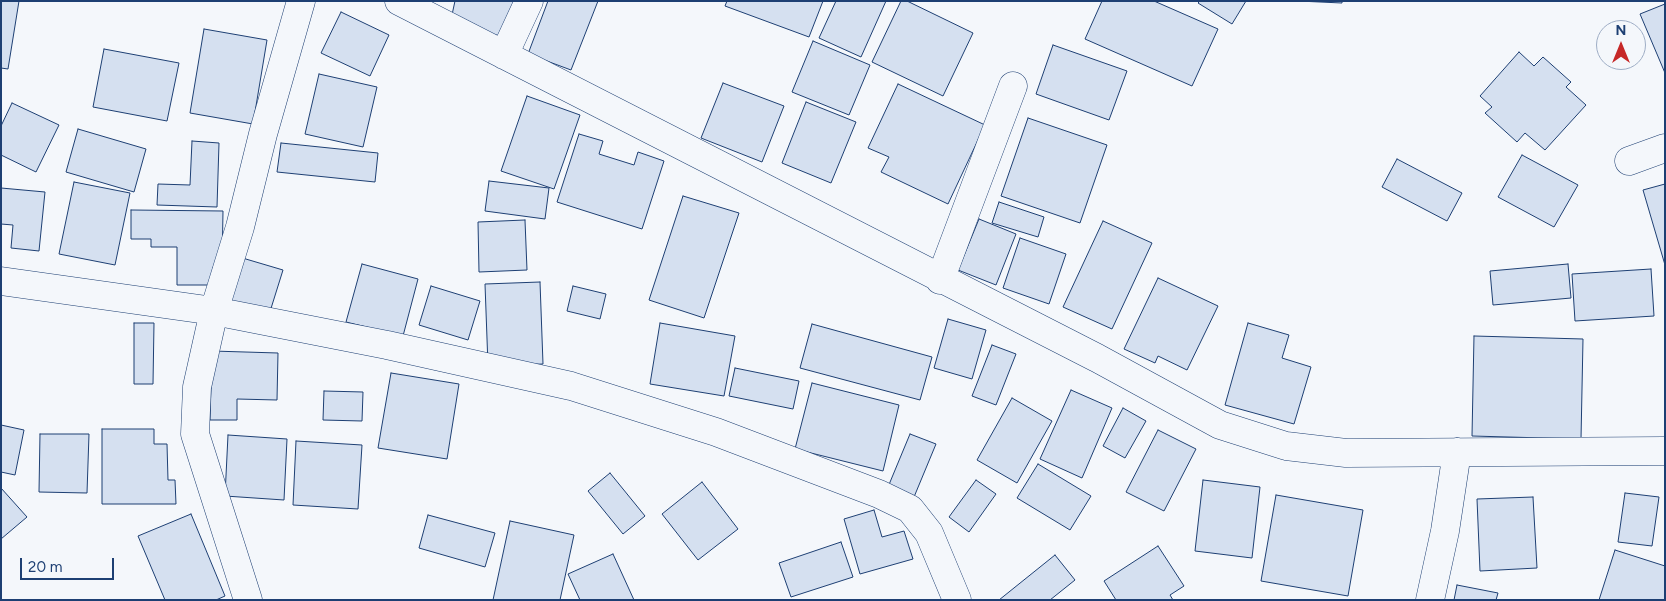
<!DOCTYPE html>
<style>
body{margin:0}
#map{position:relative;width:1666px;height:601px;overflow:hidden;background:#f4f7fb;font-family:Figtree,sans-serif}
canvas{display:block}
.frame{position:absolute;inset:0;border:2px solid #1d3f73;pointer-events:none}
.north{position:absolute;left:1596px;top:20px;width:50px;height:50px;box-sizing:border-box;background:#f4f7fb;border:1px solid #9eadc5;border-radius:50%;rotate:0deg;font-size:14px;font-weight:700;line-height:20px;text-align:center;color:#1d3f73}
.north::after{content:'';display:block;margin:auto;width:18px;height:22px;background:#c62828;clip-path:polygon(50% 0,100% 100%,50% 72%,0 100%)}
.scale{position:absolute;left:20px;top:558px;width:94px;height:22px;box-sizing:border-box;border:2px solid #1d3f73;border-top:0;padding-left:6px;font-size:15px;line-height:18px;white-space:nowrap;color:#1d3f73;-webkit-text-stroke:4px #f4f7fb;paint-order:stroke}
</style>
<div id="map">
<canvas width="1666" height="601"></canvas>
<div class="frame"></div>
<div class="north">N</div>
<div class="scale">20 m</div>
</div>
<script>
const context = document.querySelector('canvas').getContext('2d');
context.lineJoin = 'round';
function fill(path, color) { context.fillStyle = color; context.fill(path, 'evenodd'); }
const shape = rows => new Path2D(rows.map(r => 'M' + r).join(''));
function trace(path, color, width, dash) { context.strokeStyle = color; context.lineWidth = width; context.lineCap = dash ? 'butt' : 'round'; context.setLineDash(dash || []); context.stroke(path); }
const building = shape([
 [1,1,19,1,8,69,1,68,1,1],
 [455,1,516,1,508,38,450,24,455,1],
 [548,1,598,1,571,70,528,54,548,1],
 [727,1,823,1,809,37,725,6,727,1],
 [836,1,886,1,861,57,819,38,836,1],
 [901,1,907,1,973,33,943,96,872,62,901,1],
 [1102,1,1154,1,1218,29,1192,86,1085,39,1102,1],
 [1200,1,1246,1,1232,24,1198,3,1200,1],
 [1298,1,1342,1,1342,3,1298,1],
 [1665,4,1665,73,1640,14,1665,4],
 [341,12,389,35,370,76,321,53,341,12],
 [204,29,267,40,253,124,190,113,204,29],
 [813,41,870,65,849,115,792,92,813,41],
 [1053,45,1127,71,1109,120,1036,94,1053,45],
 [104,49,179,63,167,121,93,107,104,49],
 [1519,52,1534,66,1543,57,1571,82,1566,87,1586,105,1545,150,1525,133,1517,142,1485,113,1492,107,1480,96,1519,52],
 [319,74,377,87,363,147,305,134,319,74],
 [723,83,784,106,762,162,701,138,723,83],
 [898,84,985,125,948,204,881,172,889,157,868,148,898,84],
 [527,96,580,115,554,189,501,171,527,96],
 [806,102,856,122,831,183,782,163,806,102],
 [12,103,59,125,36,172,1,155,1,126,12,103],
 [1028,118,1107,145,1080,223,1001,196,1028,118],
 [78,129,146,149,134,192,66,172,78,129],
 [579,134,603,141,599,154,634,165,638,152,664,161,642,229,557,202,579,134],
 [192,141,219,143,217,207,157,205,158,184,190,185,192,141],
 [281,143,378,153,375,182,277,172,281,143],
 [1522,155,1578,185,1554,227,1498,197,1522,155],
 [1397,159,1462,193,1447,221,1382,187,1397,159],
 [489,181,549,188,545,219,485,211,489,181],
 [74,182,130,193,115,265,59,254,74,182],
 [1665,184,1665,265,1643,190,1665,184],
 [1,188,45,192,39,251,11,248,13,225,1,224,1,188],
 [683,196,739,213,704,318,649,300,683,196],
 [999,202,1044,217,1038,237,992,223,999,202],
 [131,210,223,211,222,267,213,267,213,285,177,285,177,247,151,247,151,239,131,239,131,210],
 [979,219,1016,234,996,285,958,270,979,219],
 [525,220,527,270,479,272,478,222,525,220],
 [1103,221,1152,243,1112,329,1063,307,1103,221],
 [1020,238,1066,254,1049,304,1003,288,1020,238],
 [239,257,283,270,268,318,224,304,239,257],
 [362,264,418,279,403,336,346,322,362,264],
 [1568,264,1571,298,1493,305,1490,271,1568,264],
 [1651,269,1654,316,1575,321,1572,274,1651,269],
 [1158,278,1218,306,1187,370,1158,356,1155,363,1124,349,1158,278],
 [540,282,543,364,488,366,485,284,540,282],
 [431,286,480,301,468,340,419,325,431,286],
 [573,286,606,294,600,319,567,311,573,286],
 [948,319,986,330,972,379,934,368,948,319],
 [134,323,154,323,153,384,134,384,134,323],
 [660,323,735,336,724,396,650,384,660,323],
 [1248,323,1289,335,1282,358,1311,367,1294,424,1225,405,1248,323],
 [812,324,932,357,920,400,800,368,812,324],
 [1474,336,1583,339,1581,439,1472,436,1474,336],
 [992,345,1016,354,996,405,972,396,992,345],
 [212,351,278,353,277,400,237,399,237,420,210,420,212,351],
 [735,368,799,381,793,409,729,396,735,368],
 [391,373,459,384,447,459,378,448,391,373],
 [812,383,899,405,883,471,795,449,812,383],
 [1071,390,1112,408,1082,478,1040,459,1071,390],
 [324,391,363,392,362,421,323,420,324,391],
 [1012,398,1052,421,1017,483,977,460,1012,398],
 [1123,408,1146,421,1125,458,1103,446,1123,408],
 [1,425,24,430,15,475,1,472,1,425],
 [102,429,154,429,154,444,167,444,168,480,175,480,176,504,102,504,102,429],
 [1158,430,1196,449,1164,511,1126,492,1158,430],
 [40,434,89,434,87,493,39,492,40,434],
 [910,434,936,444,914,497,888,487,910,434],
 [228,435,287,439,284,500,225,496,228,435],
 [296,441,362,445,358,509,293,505,296,441],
 [1038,464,1091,496,1070,530,1017,498,1038,464],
 [610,473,645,516,623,534,588,491,610,473],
 [976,480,996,494,969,532,949,517,976,480],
 [1203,480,1260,487,1252,558,1195,551,1203,480],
 [702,482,738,529,698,560,662,514,702,482],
 [1,488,27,517,1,539,1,488],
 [1625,493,1659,497,1652,546,1618,542,1625,493],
 [1276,495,1363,510,1348,596,1261,581,1276,495],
 [1533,497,1537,568,1480,571,1477,499,1533,497],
 [874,510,882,537,904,531,913,559,860,574,844,519,874,510],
 [191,514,225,596,216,600,165,600,138,536,191,514],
 [428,515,495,533,485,567,419,548,428,515],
 [510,521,574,535,560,600,493,600,510,521],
 [841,542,853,577,791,597,779,563,841,542],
 [1158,546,1184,586,1170,595,1173,600,1116,600,1104,581,1158,546],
 [1615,550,1665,566,1665,600,1599,600,1615,550],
 [613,554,634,600,580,600,568,574,613,554],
 [1055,555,1075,580,1050,600,999,600,1055,555],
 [1457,585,1498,593,1496,600,1454,600,1457,585]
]);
const minor = shape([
 [399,1,1097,358,1220,425,1286,446,1346,453,1665,451],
 [504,55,529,1],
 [1629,161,1665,148],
 [940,280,1013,86],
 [1,281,214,311,387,345,571,386,716,432,879,494,910,509,929,533,957,600],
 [248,600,195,434,197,387,214,311,240,227,263,134,301,1],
 [1430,600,1445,531,1457,452]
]);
fill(building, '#d5e0f0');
trace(building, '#1d3f73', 1);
trace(minor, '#1d3f73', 29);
trace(minor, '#f4f7fb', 28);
</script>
